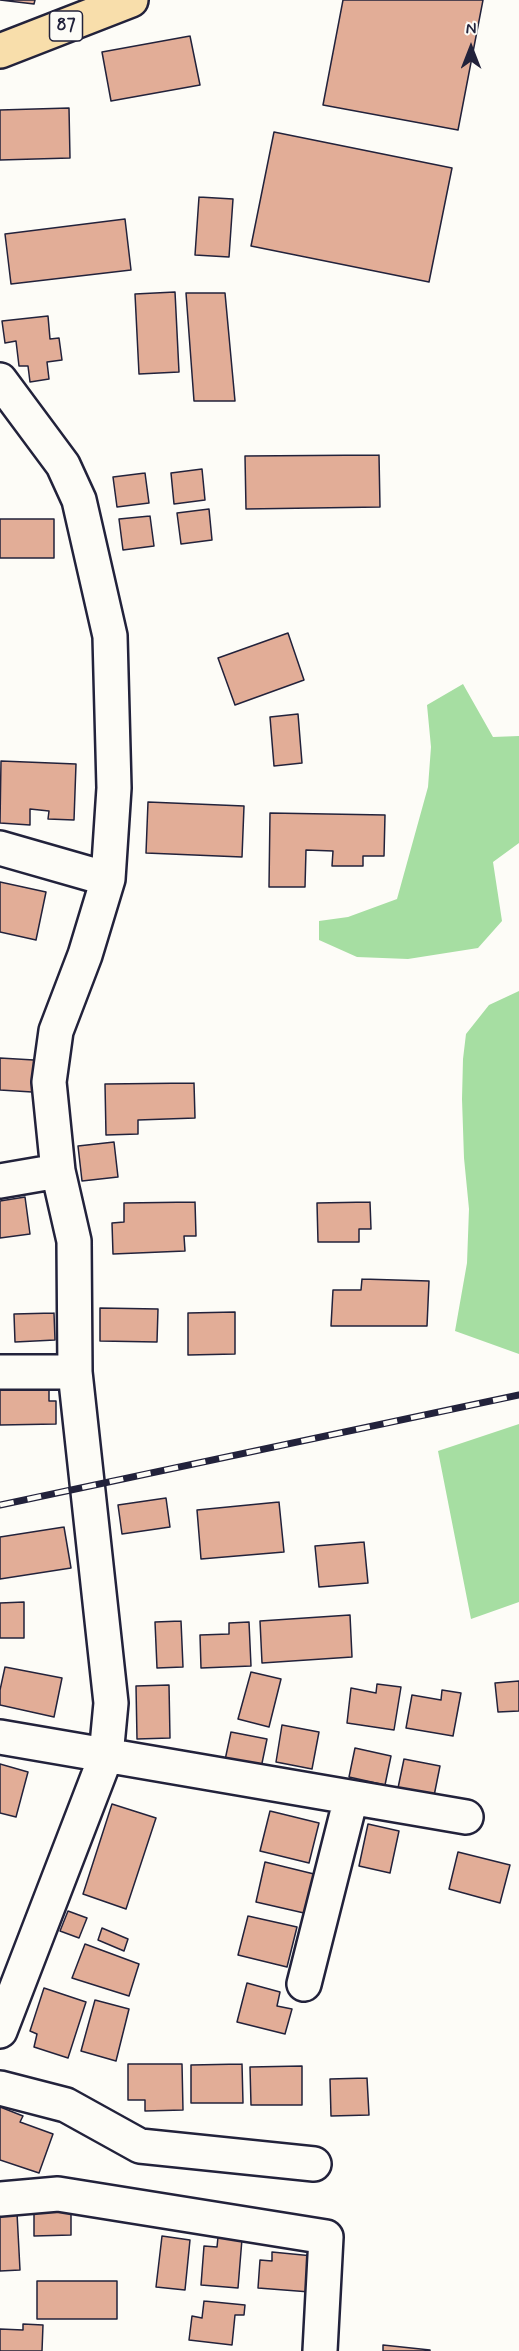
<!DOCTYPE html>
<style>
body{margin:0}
#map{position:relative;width:519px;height:2351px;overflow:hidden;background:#fdfcf7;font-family:Mynerve,sans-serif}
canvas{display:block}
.north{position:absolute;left:441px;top:18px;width:60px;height:60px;-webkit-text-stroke:4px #fdfcf7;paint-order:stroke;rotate:0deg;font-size:16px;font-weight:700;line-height:24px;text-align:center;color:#22223b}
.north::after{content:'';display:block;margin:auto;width:21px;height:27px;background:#22223b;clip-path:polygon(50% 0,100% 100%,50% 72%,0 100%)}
</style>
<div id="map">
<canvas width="519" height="2351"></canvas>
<div class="north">N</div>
</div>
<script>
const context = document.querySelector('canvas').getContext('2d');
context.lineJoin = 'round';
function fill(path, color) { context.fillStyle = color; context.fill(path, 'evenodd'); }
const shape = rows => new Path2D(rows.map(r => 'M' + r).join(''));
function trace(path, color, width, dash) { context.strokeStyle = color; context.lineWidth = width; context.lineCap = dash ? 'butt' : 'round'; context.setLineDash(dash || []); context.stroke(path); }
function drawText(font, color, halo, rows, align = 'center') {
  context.font = font + ' Mynerve,sans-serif'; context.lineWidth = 4.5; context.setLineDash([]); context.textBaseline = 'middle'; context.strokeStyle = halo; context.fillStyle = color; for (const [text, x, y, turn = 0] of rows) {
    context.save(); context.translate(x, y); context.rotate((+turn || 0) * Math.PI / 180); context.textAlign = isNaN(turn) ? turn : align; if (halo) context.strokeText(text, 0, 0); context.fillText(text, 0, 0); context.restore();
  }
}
const green = shape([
 [463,684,493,737,519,736,519,843,493,862,502,921,478,948,408,959,357,957,319,940,319,921,348,917,397,899,428,787,431,747,427,705],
 [519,991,519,1354,455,1331,467,1263,469,1209,464,1158,462,1099,463,1059,466,1034,489,1005],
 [519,1424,519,1602,471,1619,438,1451]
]);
const building = shape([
 [0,0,35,0,34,4,0,0],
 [343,0,483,0,458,130,323,105,343,0],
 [190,36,200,85,111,101,102,52,190,36],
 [69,108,70,158,0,160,0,110,69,108],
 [274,132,452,168,429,282,251,246,274,132],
 [199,197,233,199,229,257,195,255,199,197],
 [125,219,131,270,11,284,5,234,125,219],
 [175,292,179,372,139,374,135,294,175,292],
 [186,293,225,293,235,401,194,401,186,293],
 [48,316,50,339,59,338,62,360,47,362,49,379,30,382,28,366,19,366,16,341,5,343,2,321,48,316],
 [379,455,380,507,246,509,245,456,379,455],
 [202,469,205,500,174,504,171,473,202,469],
 [145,473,149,503,117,507,113,477,145,473],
 [209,509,212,540,181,544,177,513,209,509],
 [150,516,154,546,123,550,119,519,150,516],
 [0,519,54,519,54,558,0,558,0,519],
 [288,633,304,680,235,705,218,658,288,633],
 [298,714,302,763,274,766,270,717,298,714],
 [1,761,76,764,74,820,48,819,49,811,30,809,30,825,0,823,1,761],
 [148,802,244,806,242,857,146,853,148,802],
 [270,813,385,815,384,856,363,856,363,866,332,866,333,851,306,850,305,887,269,887,270,813],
 [0,882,46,892,36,940,0,932,0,882],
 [0,1058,34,1060,32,1092,0,1090,0,1058],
 [194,1083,195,1118,138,1120,138,1134,106,1135,105,1084,194,1083],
 [114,1142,118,1177,82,1181,78,1146,114,1142],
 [25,1197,30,1234,0,1238,0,1201,25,1197],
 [195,1202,196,1236,184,1236,185,1251,113,1254,112,1223,124,1222,124,1203,195,1202],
 [370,1202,371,1229,359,1229,359,1242,318,1242,317,1203,370,1202],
 [362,1279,429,1281,427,1326,331,1326,333,1290,361,1290,362,1279],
 [100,1308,158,1309,157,1342,100,1341,100,1308],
 [235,1312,235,1354,188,1355,188,1313,235,1312],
 [54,1313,55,1340,15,1342,14,1314,54,1313],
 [49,1386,49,1401,56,1401,56,1424,0,1425,0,1387,49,1386],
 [166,1498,170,1527,122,1534,118,1505,166,1498],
 [279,1502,284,1552,201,1559,197,1510,279,1502],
 [64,1527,71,1568,0,1579,0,1537,64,1527],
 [364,1542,368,1583,319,1587,315,1546,364,1542],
 [24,1602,24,1638,0,1638,0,1603,24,1602],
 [350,1615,352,1657,262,1663,260,1621,350,1615],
 [181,1621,183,1667,157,1668,155,1622,181,1621],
 [249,1622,251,1666,201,1668,200,1635,229,1634,229,1623,249,1622],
 [5,1667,62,1678,54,1717,0,1705,0,1690,5,1667],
 [251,1672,281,1679,269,1727,238,1719,251,1672],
 [519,1681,519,1711,498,1712,495,1683,519,1681],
 [377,1684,401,1687,394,1730,347,1723,351,1688,376,1693,377,1684],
 [169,1685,170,1738,137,1739,136,1686,169,1685],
 [442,1690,461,1693,453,1736,406,1728,412,1695,441,1700,442,1690],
 [282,1725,319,1732,312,1769,276,1762,282,1725],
 [231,1732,267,1739,261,1768,225,1760,231,1732],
 [355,1748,391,1756,385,1785,349,1777,355,1748],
 [404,1759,440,1766,434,1796,398,1788,404,1759],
 [0,1764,28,1772,16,1817,0,1813,0,1764],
 [112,1804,156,1818,126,1909,83,1894,112,1804],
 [270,1811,319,1823,309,1863,260,1851,270,1811],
 [368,1824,399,1831,390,1873,359,1866,368,1824],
 [458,1852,510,1865,500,1903,449,1889,458,1852],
 [265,1862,314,1874,304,1913,256,1902,265,1862],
 [68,1911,87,1918,79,1938,60,1931,68,1911],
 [248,1916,297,1927,287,1967,238,1955,248,1916],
 [102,1928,128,1939,124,1951,98,1940,102,1928],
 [85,1944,139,1964,129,1996,72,1978,85,1944],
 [247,1983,280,1992,277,2006,292,2009,285,2034,237,2022,247,1983],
 [44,1988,86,2002,68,2058,34,2047,37,2034,30,2031,44,1988],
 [95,2000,129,2009,116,2061,81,2051,95,2000],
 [128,2064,182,2064,183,2110,145,2111,145,2100,128,2100,128,2064],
 [242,2064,243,2103,191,2103,191,2065,242,2064],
 [302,2066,302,2105,251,2105,250,2067,302,2066],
 [367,2078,369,2115,331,2116,330,2079,367,2078],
 [0,2107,23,2116,20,2122,53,2134,39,2173,0,2160,0,2107],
 [71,2208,71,2235,34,2236,34,2209,71,2208],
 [17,2213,20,2270,0,2271,0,2214,17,2213],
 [162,2236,190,2240,185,2290,156,2287,162,2236],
 [218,2237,242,2239,238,2288,201,2285,204,2246,217,2247,218,2237],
 [272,2252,313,2256,310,2292,258,2288,260,2260,272,2261,272,2252],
 [37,2281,117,2281,117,2319,37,2319,37,2281],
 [204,2301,245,2305,244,2315,235,2315,232,2345,189,2340,192,2316,202,2318,204,2301],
 [23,2324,43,2325,42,2351,0,2351,0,2329,23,2330,23,2324],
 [383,2345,430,2350,430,2351,383,2351,383,2345]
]);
const street = shape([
 [0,380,63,465,79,500,110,636,114,788,108,879,85,955,56,1031,49,1082,58,1171,74,1241,75,1372,111,1703,106,1756,0,2031],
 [0,848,108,879],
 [0,1181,58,1171],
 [0,1372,75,1372],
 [0,1737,466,1817],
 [304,1984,351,1798],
 [0,2088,66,2105,140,2146,314,2164],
 [0,2199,58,2194,326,2237,320,2351]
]);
const primary = shape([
 [0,51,131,0]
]);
const rail = shape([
 [0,1505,519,1395]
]);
const shields = [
 [66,26,33]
];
const shieldNames = [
 ["87",66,26]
];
fill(green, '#a6dea2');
fill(building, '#e2ad97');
trace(building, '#22223b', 1.5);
trace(street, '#22223b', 38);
trace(primary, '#22223b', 38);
trace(street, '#fdfcf7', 33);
trace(primary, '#f8deab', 33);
trace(rail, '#22223b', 7);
trace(rail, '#fdfcf7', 4.5, [14]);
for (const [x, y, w] of shields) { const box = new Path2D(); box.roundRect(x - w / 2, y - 15, w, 30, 4.5); context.fillStyle = '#fdfcf7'; context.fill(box); trace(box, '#22223b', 1.5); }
drawText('bold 18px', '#22223b', null, shieldNames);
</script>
